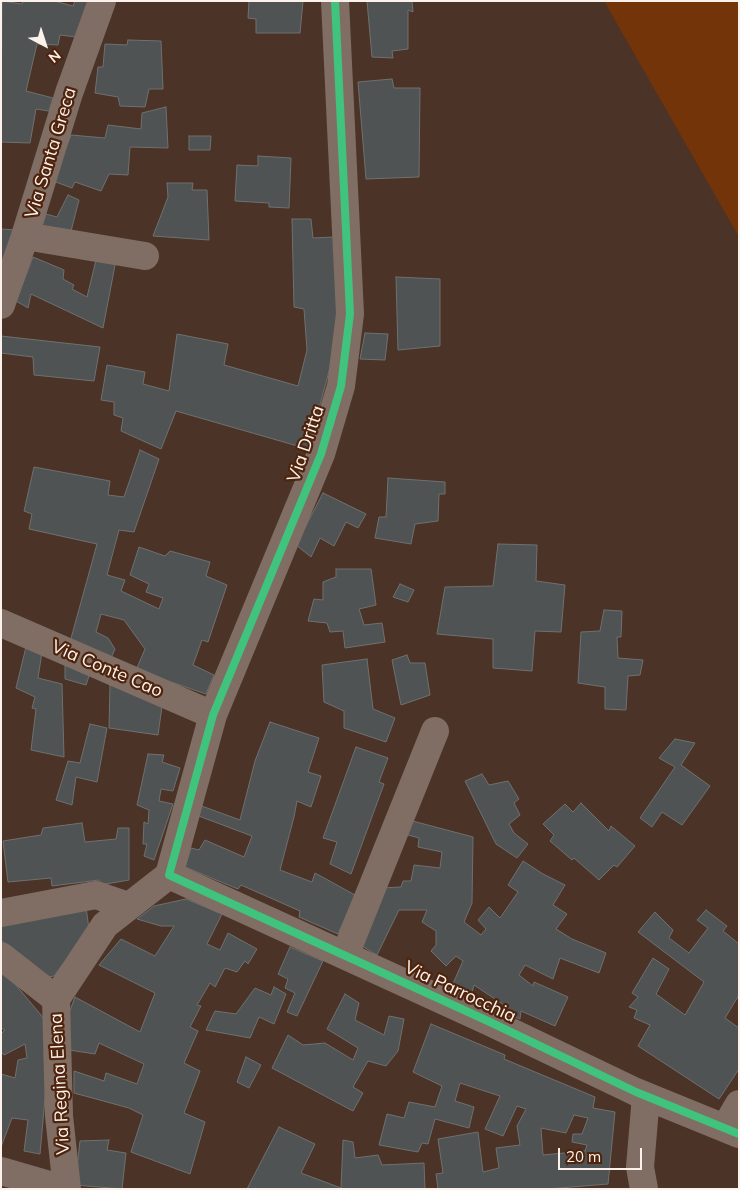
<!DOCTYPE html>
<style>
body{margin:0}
#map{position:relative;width:740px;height:1190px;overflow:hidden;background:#4b3427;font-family:Mulish,sans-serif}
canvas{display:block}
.frame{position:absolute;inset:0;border:2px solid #fdf1ec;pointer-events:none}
.north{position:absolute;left:20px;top:20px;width:50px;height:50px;-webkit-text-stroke:4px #4e240d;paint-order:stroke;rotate:140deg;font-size:14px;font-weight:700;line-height:20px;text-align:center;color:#fdf1ec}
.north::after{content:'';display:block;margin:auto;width:18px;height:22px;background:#fdf1ec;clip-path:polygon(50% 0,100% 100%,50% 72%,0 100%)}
.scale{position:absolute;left:558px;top:1148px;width:84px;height:22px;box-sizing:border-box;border:2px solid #fdf1ec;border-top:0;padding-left:6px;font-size:15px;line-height:18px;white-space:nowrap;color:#fdf1ec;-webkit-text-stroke:4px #4e240d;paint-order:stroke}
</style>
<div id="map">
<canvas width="740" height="1190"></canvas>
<div class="frame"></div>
<div class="north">N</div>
<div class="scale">20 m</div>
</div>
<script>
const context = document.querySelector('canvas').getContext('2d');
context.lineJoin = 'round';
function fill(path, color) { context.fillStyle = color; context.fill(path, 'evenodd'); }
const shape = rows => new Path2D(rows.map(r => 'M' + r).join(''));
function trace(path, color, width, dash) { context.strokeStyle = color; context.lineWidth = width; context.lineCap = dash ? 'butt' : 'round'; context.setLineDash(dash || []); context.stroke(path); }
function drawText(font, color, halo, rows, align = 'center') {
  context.font = font + ' Mulish,sans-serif'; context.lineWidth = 4.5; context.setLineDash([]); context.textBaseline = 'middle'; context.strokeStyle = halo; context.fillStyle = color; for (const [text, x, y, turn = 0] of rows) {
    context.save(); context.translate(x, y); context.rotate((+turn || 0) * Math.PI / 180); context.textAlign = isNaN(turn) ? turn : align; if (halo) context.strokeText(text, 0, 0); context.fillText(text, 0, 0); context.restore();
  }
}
const green = shape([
 [604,1,739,1,739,237]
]);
const building = shape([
 [2,1,22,4,23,1,54,1,73,6,75,1,88,1,76,37,60,35,58,45,37,44,26,91,53,98,49,111,36,109,30,143,1,142,2,1],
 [249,1,303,1,300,33,256,33,256,19,248,18,249,1],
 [367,1,412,1,413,12,408,10,408,49,392,51,393,58,372,57,367,1],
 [128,40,161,41,163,89,149,89,145,107,120,106,118,97,95,93,98,67,103,67,105,44,127,45,128,40],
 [392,79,394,88,420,88,419,177,366,179,358,82,392,79],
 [166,107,168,148,130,147,128,175,109,174,101,191,75,182,72,188,53,181,71,135,105,138,108,125,141,129,142,113,166,107],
 [189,136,211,136,210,150,189,150,189,136],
 [258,156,291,158,289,208,269,207,269,203,235,201,237,165,258,166,258,156],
 [167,183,193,183,192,190,207,190,209,240,153,236,168,197,167,183],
 [68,195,79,200,69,239,36,230,42,213,57,217,68,195],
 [292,219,311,219,313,238,334,237,338,338,308,449,176,411,161,449,121,431,123,418,114,415,114,402,101,400,107,365,145,372,143,384,169,391,177,334,228,344,224,365,298,386,307,350,304,309,294,307,292,219],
 [1,229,16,230,1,272,1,229],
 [97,256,116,260,103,328,31,294,28,308,16,301,33,257,64,270,63,279,74,285,72,289,87,297,97,256],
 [396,277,440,279,440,346,398,350,396,277],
 [365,333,388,334,385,360,360,359,365,333],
 [1,336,100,347,94,381,34,375,33,357,1,353,1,336],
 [140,450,159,459,134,532,119,530,107,575,125,580,121,591,159,609,163,598,146,592,149,584,130,575,139,547,165,556,170,551,210,562,206,576,227,585,208,642,202,640,193,665,214,675,206,694,136,670,145,649,124,620,101,614,96,632,108,638,115,649,111,658,70,642,97,544,29,529,32,514,24,511,34,467,110,481,108,495,124,497,140,450],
 [388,478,445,482,445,494,439,494,438,521,415,524,411,544,375,538,379,517,386,517,388,478],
 [323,493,366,514,358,528,346,522,334,546,320,538,311,557,296,545,323,493],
 [498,544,537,545,536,581,565,585,561,632,535,631,532,671,493,668,493,639,437,634,445,587,493,586,498,544],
 [336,569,371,569,376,605,359,609,364,625,382,623,385,642,345,648,343,631,330,632,327,623,308,621,314,599,323,600,323,582,336,577,336,569],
 [400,584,414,590,408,602,393,597,400,584],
 [604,610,622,611,621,637,617,637,618,658,643,660,640,675,628,676,626,710,605,709,605,687,578,683,581,632,600,631,604,610],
 [26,647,42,652,38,678,62,684,64,757,31,750,36,709,32,708,35,697,16,688,26,647],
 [407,655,410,663,425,663,430,695,401,705,392,660,407,655],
 [367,659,373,709,395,718,386,742,344,728,344,711,324,702,322,665,367,659],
 [65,664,91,670,86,685,65,679,65,664],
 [110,685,146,689,163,699,158,735,109,728,110,685],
 [270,722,319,738,308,772,321,776,311,807,297,801,294,817,280,870,312,882,315,873,355,895,338,934,299,917,300,911,241,885,238,889,185,867,191,848,199,850,205,840,244,857,252,836,196,815,199,805,240,820,255,761,270,722],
 [90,724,107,728,97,782,76,777,72,805,56,800,68,761,80,763,90,724],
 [675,739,695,743,681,765,710,786,682,825,662,812,652,827,640,818,675,767,659,758,675,739],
 [356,747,388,758,379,782,384,784,351,874,330,864,337,842,323,838,356,747],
 [148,754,164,755,162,762,180,768,173,791,161,789,159,801,173,804,154,860,144,856,147,844,143,844,144,822,148,824,149,810,137,805,148,754],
 [482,774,489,785,508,781,519,799,514,803,520,815,509,824,514,833,528,844,517,858,496,844,465,781,482,774],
 [581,803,609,831,611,826,635,846,617,867,614,865,599,880,574,858,572,860,550,841,554,835,543,824,565,804,573,812,581,803],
 [405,819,473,837,472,903,464,922,481,935,486,929,478,920,489,907,500,918,518,892,508,885,523,861,543,874,565,885,553,905,567,914,556,929,572,939,606,953,599,973,560,958,553,979,525,965,519,975,533,986,534,982,568,997,555,1026,521,1011,520,1019,502,1011,504,1005,474,985,471,996,451,988,463,961,456,956,446,966,431,951,436,945,436,931,422,922,427,910,399,910,377,955,362,946,381,888,401,887,403,881,411,881,414,865,440,868,442,852,418,847,419,838,401,833,405,819],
 [82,823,85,842,116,839,118,828,129,828,129,880,100,885,99,880,52,886,51,878,8,882,3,841,41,835,43,828,82,823],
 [186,899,222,914,207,944,220,950,228,933,257,949,248,964,245,961,237,972,225,968,215,987,210,983,197,1005,201,1006,190,1027,198,1031,184,1063,200,1071,184,1113,205,1122,190,1174,131,1152,143,1115,129,1108,74,1093,74,1071,104,1081,106,1073,137,1084,144,1064,99,1043,95,1054,69,1050,68,1016,75,997,140,1032,155,993,99,965,121,939,155,956,174,926,161,926,137,919,154,906,186,899],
 [86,907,89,929,54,976,42,978,1,940,1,920,86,907],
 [706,910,727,926,723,931,739,944,739,995,725,1018,739,1028,739,1069,719,1099,638,1046,650,1025,634,1018,637,1010,629,1007,638,997,632,993,653,958,669,969,656,994,685,1015,704,982,638,932,655,912,673,930,669,938,689,953,708,928,697,920,706,910],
 [290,947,323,961,297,1016,287,1012,295,993,285,988,288,979,278,974,290,947],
 [1,972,10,978,46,1021,48,1065,40,1154,24,1151,28,1120,12,1118,1,1147,1,1074,15,1078,18,1060,27,1058,25,1044,4,1055,1,1052,1,1034,5,1030,1,1028,1,972],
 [274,987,286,994,274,1024,259,1017,250,1038,206,1030,215,1011,236,1014,255,988,271,995,274,987],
 [345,994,359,1003,355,1020,384,1035,389,1016,404,1019,398,1051,386,1066,368,1061,353,1087,363,1093,353,1111,272,1068,288,1035,303,1045,325,1043,353,1060,358,1048,327,1029,345,994],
 [431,1024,505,1055,504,1059,595,1097,593,1108,615,1112,608,1184,547,1189,438,1189,436,1174,443,1173,438,1139,478,1132,483,1172,499,1168,496,1148,520,1145,517,1126,526,1109,517,1106,503,1136,485,1129,500,1096,460,1083,455,1101,474,1107,469,1128,435,1119,428,1144,422,1143,418,1152,379,1145,387,1114,404,1118,409,1102,435,1107,442,1086,413,1072,431,1024],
 [574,1115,588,1118,582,1134,573,1134,572,1142,587,1145,585,1151,543,1155,541,1128,566,1133,574,1115],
 [246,1057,261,1065,249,1088,237,1082,246,1057],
 [279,1127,315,1144,301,1173,341,1188,343,1140,353,1142,355,1158,378,1155,382,1165,424,1163,425,1189,247,1189,279,1127],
 [109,1140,107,1150,126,1153,122,1189,75,1185,80,1141,109,1140]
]);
const minor = shape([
 [25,236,145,256],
 [1,305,25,236,69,93,102,1],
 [1,623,213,715],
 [169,875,213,715,321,454,341,386,350,314,335,1],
 [169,875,490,1022,636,1092,739,1134],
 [1,913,96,895,128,906],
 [345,955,435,731],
 [1,956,56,999],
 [725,1128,739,1104],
 [1,1171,63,1189],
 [67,1189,59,1116,56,999,105,925,169,875],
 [644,1189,640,1167,646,1096]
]);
const cycleway = shape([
 [335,1,350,314,341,386,321,454,213,715,169,875,490,1022,636,1092,739,1134]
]);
const streetNames = [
 ["Via Santa Greca",51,153,-73],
 ["Via Dritta",306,444,-71],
 ["Via Conte Cao",107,669,23],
 ["Via Parrocchia",460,992,25],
 ["Via Regina Elena",60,1084,-93]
];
fill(green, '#73340a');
fill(building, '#4f5353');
trace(building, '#707070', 1);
trace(minor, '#806e65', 28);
trace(cycleway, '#40c37c', 8);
drawText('18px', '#fdf1ec', '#4e240d', streetNames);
</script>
